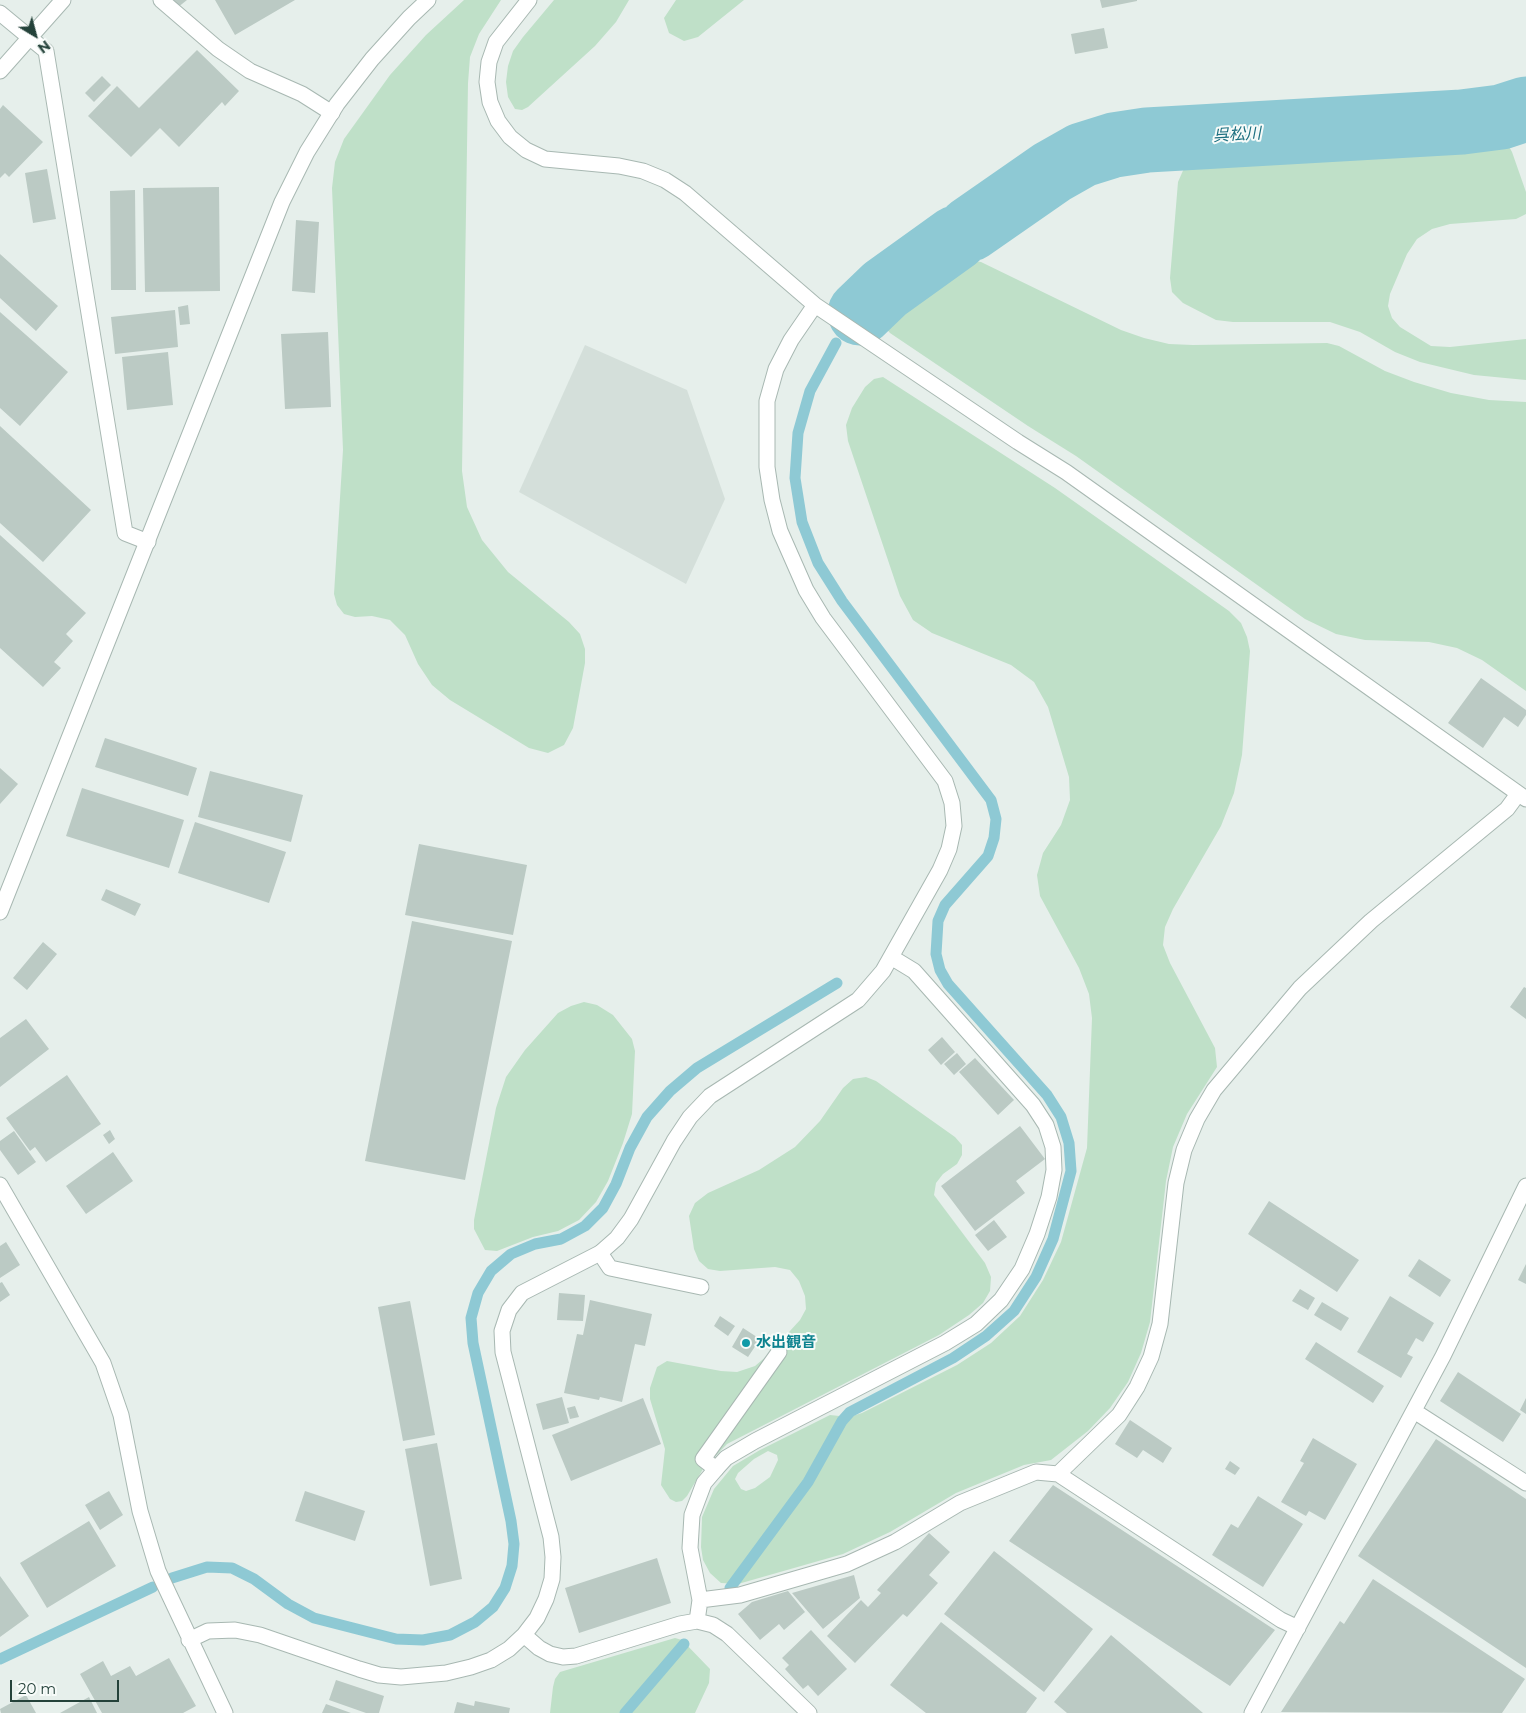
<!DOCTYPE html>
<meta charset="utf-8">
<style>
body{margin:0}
#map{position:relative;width:1526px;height:1713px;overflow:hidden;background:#e6efeb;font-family:Montserrat,sans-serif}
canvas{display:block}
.north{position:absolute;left:10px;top:10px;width:50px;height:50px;-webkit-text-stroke:4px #f7fbf9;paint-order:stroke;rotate:143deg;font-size:14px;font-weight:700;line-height:20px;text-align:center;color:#24423a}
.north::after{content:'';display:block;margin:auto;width:18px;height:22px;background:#24423a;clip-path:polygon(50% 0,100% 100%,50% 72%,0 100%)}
.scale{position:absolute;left:10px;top:1680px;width:109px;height:22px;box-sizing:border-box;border:2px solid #24423a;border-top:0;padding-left:6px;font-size:15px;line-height:18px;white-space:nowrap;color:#24423a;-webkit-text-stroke:4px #f7fbf9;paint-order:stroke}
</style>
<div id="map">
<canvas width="1526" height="1713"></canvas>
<div class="north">N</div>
<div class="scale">20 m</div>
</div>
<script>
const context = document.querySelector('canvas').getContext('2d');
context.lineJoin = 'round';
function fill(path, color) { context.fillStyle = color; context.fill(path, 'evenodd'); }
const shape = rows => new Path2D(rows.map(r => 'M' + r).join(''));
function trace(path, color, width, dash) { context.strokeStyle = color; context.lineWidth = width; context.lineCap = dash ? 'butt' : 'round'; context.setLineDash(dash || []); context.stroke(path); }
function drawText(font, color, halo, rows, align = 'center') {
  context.font = font + ' Montserrat,"Noto Sans JP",sans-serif'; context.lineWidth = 4; context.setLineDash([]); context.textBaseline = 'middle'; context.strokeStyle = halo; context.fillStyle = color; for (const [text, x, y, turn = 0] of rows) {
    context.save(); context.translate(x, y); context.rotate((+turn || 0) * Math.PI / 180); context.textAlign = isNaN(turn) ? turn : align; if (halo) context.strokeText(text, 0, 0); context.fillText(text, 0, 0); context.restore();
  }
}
const built = shape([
 [585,345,687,390,725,499,686,584,519,492]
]);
const green = shape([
 [464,0,501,0,479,34,470,57,468,83,462,471,467,507,482,540,508,572,569,622,580,634,585,649,585,663,573,728,564,745,548,753,529,748,450,700,432,685,418,664,405,635,390,620,372,616,355,617,344,614,337,605,334,594,343,450,332,188,335,162,344,139,390,75,426,35],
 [554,0,629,0,616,22,595,46,528,107,522,110,515,109,508,97,506,82,508,66,513,51,523,37],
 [676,0,744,0,698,37,684,41,669,33,664,18],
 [1483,133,1496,135,1506,141,1512,152,1526,192,1526,214,1516,219,1450,224,1432,229,1417,239,1407,254,1390,294,1388,306,1392,318,1400,327,1431,346,1450,347,1526,339,1526,380,1474,375,1420,362,1395,352,1360,332,1330,322,1233,322,1216,320,1183,303,1172,292,1170,278,1178,182,1185,166,1196,155,1214,150,1464,136],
 [968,260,981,262,1121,330,1144,338,1169,344,1193,345,1327,343,1339,346,1385,371,1414,382,1451,393,1489,400,1526,402,1526,691,1482,660,1457,648,1429,642,1365,640,1336,634,1305,619,1076,456,1028,426,890,333,882,324,882,312,891,301,938,268,952,262],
 [883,377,1055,488,1229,611,1241,623,1247,637,1250,651,1242,755,1234,793,1221,826,1173,909,1165,927,1163,945,1170,963,1215,1048,1217,1067,1187,1114,1173,1147,1166,1181,1150,1322,1141,1353,1128,1382,1110,1408,1088,1431,1051,1460,1024,1465,956,1493,890,1532,843,1554,738,1584,721,1583,710,1573,703,1560,701,1547,702,1517,714,1489,733,1466,760,1450,830,1415,849,1417,862,1413,957,1365,991,1343,1020,1316,1043,1280,1061,1242,1087,1148,1092,1018,1089,994,1079,968,1040,896,1037,875,1043,853,1061,825,1070,800,1069,777,1048,707,1034,682,1011,665,932,633,913,620,900,596,848,441,846,425,852,408,865,387,874,379],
 [768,1451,777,1455,778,1460,770,1477,755,1488,746,1491,741,1489,735,1479,738,1473,754,1459],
 [584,1002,597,1005,613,1015,632,1039,635,1051,632,1114,623,1143,608,1181,596,1202,579,1220,558,1231,533,1237,497,1251,485,1250,474,1229,474,1220,496,1108,506,1077,525,1050,558,1013,571,1006],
 [866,1077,876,1081,955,1137,962,1145,962,1155,957,1164,943,1174,936,1183,934,1195,985,1263,991,1277,990,1291,983,1303,969,1315,939,1335,727,1444,703,1469,687,1496,682,1501,676,1502,670,1499,661,1485,665,1449,650,1399,650,1388,657,1367,667,1361,721,1371,737,1372,755,1366,768,1355,800,1320,806,1309,805,1296,799,1281,790,1270,775,1267,720,1271,708,1269,699,1261,694,1249,689,1216,695,1203,708,1193,759,1170,795,1147,820,1121,843,1088,853,1079],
 [675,1638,682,1640,710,1669,709,1683,695,1713,550,1713,553,1687,555,1679,560,1672]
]);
const stream = shape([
 [172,1578,207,1567,232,1568,254,1579,288,1604,314,1618,396,1639,423,1640,450,1635,475,1622,493,1607,505,1588,512,1566,514,1544,511,1521,473,1343,471,1318,478,1293,491,1271,511,1254,535,1244,561,1239,585,1226,603,1208,616,1184,630,1148,647,1117,670,1091,697,1068,837,983],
 [730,1588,808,1482,842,1421,850,1412,953,1358,986,1336,1014,1311,1036,1277,1053,1239,1071,1171,1069,1143,1061,1117,1047,1095,948,984,940,970,936,954,938,921,945,905,988,856,994,838,996,819,991,800,842,601,818,563,802,522,795,478,798,433,810,391,836,343],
 [0,1659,153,1587],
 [625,1713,684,1644]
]);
const river = shape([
 [970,229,1052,172,1082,155,1114,145,1147,140,1462,122,1501,117,1526,109],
 [860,313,885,289,956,238]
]);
const building = shape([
 [171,0,187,0,177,8],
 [215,0,295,0,235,35],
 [1100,0,1137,0,1137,1,1102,8],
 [1104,28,1108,48,1075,54,1071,34],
 [197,50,239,91,225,106,222,102,179,147,160,128,131,157,88,116,117,86,139,108],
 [102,76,111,85,94,102,85,93],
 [3,105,43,142,9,177,5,173,0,178,0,109],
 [47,169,56,219,33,223,25,173],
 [219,187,220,291,145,292,143,188],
 [135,190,136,290,111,290,110,191],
 [296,220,319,222,315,293,292,291],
 [0,254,58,306,36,331,0,298],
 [188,305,190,324,180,325,178,307],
 [175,310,178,347,115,354,111,317],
 [0,312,68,372,20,426,0,408],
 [328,332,331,407,285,409,281,334],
 [168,352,173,405,127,410,122,357],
 [0,426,91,510,43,562,0,523],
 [0,535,86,613,66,634,73,641,54,662,61,668,43,687,0,648],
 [1481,678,1526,710,1526,715,1518,727,1504,717,1483,748,1448,723],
 [105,738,197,768,188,796,95,767],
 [0,768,18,784,0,804],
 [210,771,303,795,291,842,198,817],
 [82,788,184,820,169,868,66,836],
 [195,822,286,852,269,903,178,873],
 [419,844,527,865,513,935,405,915],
 [106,889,141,904,135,916,101,900],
 [412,921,512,941,465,1180,365,1161],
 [43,942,57,954,27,990,13,978],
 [1524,987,1526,988,1526,1019,1510,1007],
 [26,1019,49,1049,0,1087,0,1038],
 [942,1037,955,1052,941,1065,928,1050],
 [957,1053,966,1064,954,1075,944,1064],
 [975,1058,1014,1100,998,1115,959,1072],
 [67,1075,101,1124,46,1162,35,1147,30,1151,6,1118],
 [1020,1126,1045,1159,1016,1181,1025,1193,975,1231,941,1186],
 [110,1130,115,1139,109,1144,103,1135],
 [14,1131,36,1162,18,1175,0,1150,0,1141],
 [113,1152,133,1181,86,1214,66,1186],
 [1269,1201,1359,1260,1337,1292,1248,1234],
 [994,1220,1007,1237,988,1251,975,1235],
 [6,1242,20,1265,0,1278,0,1246],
 [1419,1259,1451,1280,1440,1297,1408,1276],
 [1526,1264,1526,1284,1518,1280],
 [2,1282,10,1295,0,1302,0,1283],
 [1300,1289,1315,1298,1308,1310,1292,1301],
 [559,1293,585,1295,583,1321,557,1320],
 [1390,1296,1434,1323,1423,1342,1416,1338,1407,1354,1413,1357,1401,1378,1357,1352],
 [590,1300,652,1314,645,1346,635,1344,622,1402,600,1397,599,1400,564,1393,577,1334,583,1335],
 [410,1301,435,1435,403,1441,378,1307],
 [1322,1302,1349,1318,1341,1331,1314,1315],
 [720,1316,735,1326,728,1336,714,1326],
 [743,1328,760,1339,748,1357,732,1347],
 [1316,1342,1384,1386,1373,1403,1305,1359],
 [1458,1372,1521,1414,1503,1442,1440,1401],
 [562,1397,569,1423,543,1430,536,1404],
 [643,1398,661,1444,571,1481,552,1435],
 [1526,1398,1526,1414,1520,1410],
 [575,1406,579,1417,570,1419,567,1408],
 [1130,1420,1172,1448,1163,1463,1143,1450,1137,1458,1115,1444],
 [1313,1438,1357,1464,1325,1520,1309,1511,1306,1516,1281,1502,1304,1463,1300,1461],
 [1436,1439,1526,1499,1526,1668,1358,1556],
 [437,1443,462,1579,430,1586,405,1449],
 [1230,1461,1240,1468,1235,1475,1225,1469],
 [1053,1485,1275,1630,1230,1686,1009,1541],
 [109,1491,123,1515,100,1530,85,1505],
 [305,1491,365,1511,355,1541,295,1521],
 [1258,1496,1303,1524,1263,1587,1212,1555,1231,1524,1238,1528],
 [89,1521,116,1566,47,1608,20,1563],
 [929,1533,950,1552,929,1575,938,1583,907,1617,903,1614,855,1663,827,1636,861,1600,868,1607,881,1593,877,1590],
 [994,1551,1093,1629,1044,1692,944,1614],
 [657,1558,671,1603,579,1633,565,1588],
 [854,1575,860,1598,823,1629,792,1593],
 [0,1576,29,1616,0,1637],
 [1373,1579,1525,1679,1502,1713,1281,1712,1340,1621,1344,1624],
 [788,1591,805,1612,784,1630,779,1624,760,1640,738,1614,752,1602],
 [941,1622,1037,1698,1026,1713,926,1713,890,1685],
 [811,1630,847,1669,818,1696,808,1685,803,1689,785,1669,789,1665,782,1658],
 [1111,1635,1203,1713,1067,1713,1054,1702],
 [169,1658,196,1706,183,1713,102,1713,80,1674,103,1661,111,1676,130,1666,136,1676],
 [336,1680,384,1696,379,1713,366,1713,329,1700],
 [26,1695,36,1713,1,1713,0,1709],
 [89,1697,97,1713,60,1713],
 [475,1701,510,1708,509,1713,454,1713,457,1702,474,1706],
 [326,1704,351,1713,322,1713]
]);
const service = shape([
 [600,1253,610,1268,701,1287],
 [716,1469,703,1459,779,1352]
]);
const minor = shape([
 [161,0,218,49,250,71,302,94,332,113],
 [529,0,496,42,489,62,487,82,490,102,498,121,510,137,526,150,545,159,619,166,643,171,665,180,685,193,815,305,1018,442,1066,472,1526,799],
 [0,13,46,51,125,533,148,542],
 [0,71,63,0],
 [0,1185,103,1363,121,1415,140,1511,158,1571,225,1713],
 [1414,1411,1526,1483],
 [1058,1474,1119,1415,1137,1387,1151,1357,1160,1324,1176,1183,1184,1150,1197,1119,1214,1090,1300,988,1371,921,1507,809,1518,794],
 [700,1600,740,1595,847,1564,895,1542,960,1503,1036,1472,1058,1474,1281,1620,1298,1628],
 [697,1621,700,1600,690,1548,692,1515,704,1483,716,1469,726,1458,755,1441,945,1343,976,1324,1001,1300,1022,1269,1037,1234,1049,1197,1054,1170,1053,1147,1046,1125,1033,1105,914,971,891,957],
 [524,1635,539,1648,550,1654,563,1657,576,1656,680,1624,697,1621,713,1625,727,1634,809,1713],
 [189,1640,208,1631,235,1630,260,1635,359,1669,379,1675,401,1677,446,1673,471,1667,491,1660,509,1649,524,1635,537,1618,546,1599,552,1579,553,1557,551,1537,503,1352,502,1331,509,1310,522,1293,600,1253,617,1238,631,1219,674,1141,690,1117,710,1096,858,1000,883,971,940,870,949,849,954,826,952,803,945,781,823,618,806,590,780,531,772,500,767,467,767,401,776,369,791,340,815,305],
 [1252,1713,1443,1356,1526,1186]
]);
const tertiary = shape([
 [0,912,282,202,307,152,337,104,372,59,409,18,428,0]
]);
const markers = [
 [746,1343,5,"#0f9aa8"]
];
const cultureNames = [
 ["水出観音",756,1343]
];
const waterNames = [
 ["呉松川",1237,135,-3]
];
fill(built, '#d4dfda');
fill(green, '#bfe0c8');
trace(stream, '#8ec9d4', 11);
trace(river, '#8ec9d4', 65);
fill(building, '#bbcac4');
trace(service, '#a8b8b2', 17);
trace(minor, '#a8b8b2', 17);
trace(tertiary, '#a8b8b2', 17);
trace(service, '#fff', 15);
trace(minor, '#fff', 15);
trace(tertiary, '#fff', 15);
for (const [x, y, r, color] of markers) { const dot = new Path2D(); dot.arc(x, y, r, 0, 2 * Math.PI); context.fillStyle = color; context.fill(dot); trace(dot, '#f7fbf9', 2); }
drawText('bold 15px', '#0d838f', '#f7fbf9', cultureNames, 'left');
drawText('italic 16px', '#1c6f80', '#f7fbf9', waterNames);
</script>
